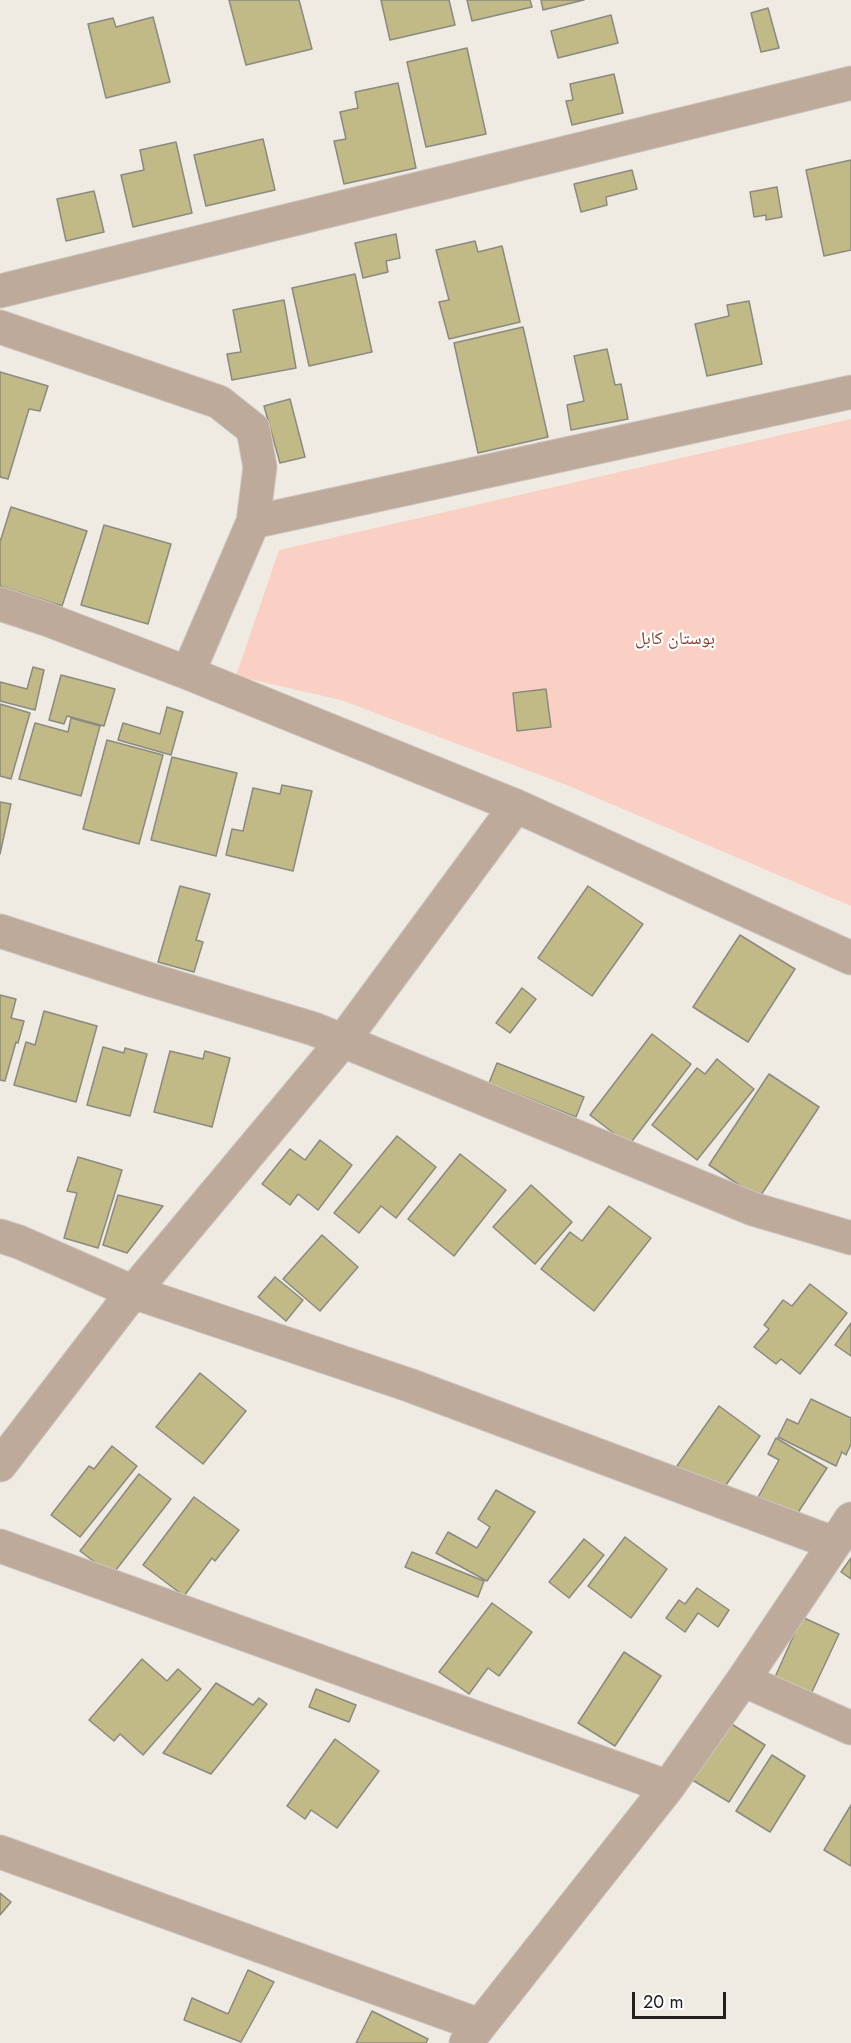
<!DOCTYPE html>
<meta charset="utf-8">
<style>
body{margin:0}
#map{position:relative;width:851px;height:2043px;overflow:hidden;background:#f0ebe2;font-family:Jost,sans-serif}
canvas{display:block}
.scale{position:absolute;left:632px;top:1992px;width:94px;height:27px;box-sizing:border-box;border:3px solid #22201d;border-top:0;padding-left:8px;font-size:18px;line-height:21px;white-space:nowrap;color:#22201d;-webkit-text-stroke:4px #fff;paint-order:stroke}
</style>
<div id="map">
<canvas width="851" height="2043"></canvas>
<div class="scale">20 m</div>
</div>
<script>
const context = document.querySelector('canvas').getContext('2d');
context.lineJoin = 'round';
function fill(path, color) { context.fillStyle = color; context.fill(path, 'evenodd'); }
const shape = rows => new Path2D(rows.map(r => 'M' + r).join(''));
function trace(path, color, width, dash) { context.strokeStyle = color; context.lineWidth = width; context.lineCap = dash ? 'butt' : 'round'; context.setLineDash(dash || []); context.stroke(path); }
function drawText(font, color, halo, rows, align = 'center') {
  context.font = font + ' Jost,"Noto Naskh Arabic",sans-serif'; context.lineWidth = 4.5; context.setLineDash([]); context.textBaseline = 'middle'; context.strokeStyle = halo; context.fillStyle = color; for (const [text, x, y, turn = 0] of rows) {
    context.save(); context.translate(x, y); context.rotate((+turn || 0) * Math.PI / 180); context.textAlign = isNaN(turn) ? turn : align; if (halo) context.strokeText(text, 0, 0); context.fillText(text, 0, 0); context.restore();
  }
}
const green = shape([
 [851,419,851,906,564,784,341,700,236,676,279,550]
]);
const building = shape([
 [229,0,299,0,312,49,246,65,229,0],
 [381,0,449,0,455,25,390,40,381,0],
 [467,0,530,0,532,7,472,21,467,0],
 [541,0,584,0,543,10,541,0],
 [768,8,779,48,761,52,751,13,768,8],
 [611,15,618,43,558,58,551,31,611,15],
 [153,17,170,82,106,98,88,24,113,18,116,27,153,17],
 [467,48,486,134,426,147,407,62,467,48],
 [614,74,623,113,572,125,566,101,573,100,570,84,614,74],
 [398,83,416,168,344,184,334,141,346,139,340,112,358,108,355,92,398,83],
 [263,139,275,190,206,206,194,155,263,139],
 [176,142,192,213,133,227,121,175,144,170,140,150,176,142],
 [851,160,851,250,824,256,806,170,851,160],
 [632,170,637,189,606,197,607,205,581,212,574,184,632,170],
 [777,187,782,217,766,220,766,215,754,217,750,192,777,187],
 [94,191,104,232,66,241,57,199,94,191],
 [396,234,400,258,386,261,388,272,363,278,355,243,396,234],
 [475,241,478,252,502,246,520,322,449,339,439,302,449,300,436,250,475,241],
 [355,274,372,352,309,366,292,288,355,274],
 [284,300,296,368,232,380,227,354,241,352,233,310,284,300],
 [749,301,762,364,707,376,695,324,729,316,727,305,749,301],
 [523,327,548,437,478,453,454,343,523,327],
 [607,349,615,385,621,384,628,419,571,430,567,405,584,401,574,356,607,349],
 [0,372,48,386,40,411,29,409,8,479,0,477,0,372],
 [290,399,305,457,280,463,264,406,290,399],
 [11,507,87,531,62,606,0,586,0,542,11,507],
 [104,525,171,544,148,624,81,605,104,525],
 [33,667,44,670,35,710,0,701,0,682,27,689,33,667],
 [61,675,115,689,104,726,67,716,64,724,49,720,61,675],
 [546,689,551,727,517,731,513,693,546,689],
 [0,704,30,713,11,779,0,776,0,704],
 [167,707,183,712,171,755,118,740,123,723,160,734,167,707],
 [71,718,100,726,81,796,19,779,35,723,68,732,71,718],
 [107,740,163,755,139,844,83,829,107,740],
 [172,757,237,773,216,856,151,840,172,757],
 [282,785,312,791,293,871,226,855,232,829,243,831,253,788,280,794,282,785],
 [0,802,11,804,0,854,0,802],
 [180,886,210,894,196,940,203,942,194,972,158,962,180,886],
 [588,886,643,924,592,996,538,958,588,886],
 [740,935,795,969,748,1042,693,1007,740,935],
 [522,988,536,999,510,1033,496,1023,522,988],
 [0,995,16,999,11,1018,24,1021,18,1043,16,1042,5,1081,0,1080,0,995],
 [44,1011,97,1026,76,1102,14,1085,26,1042,35,1045,44,1011],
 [652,1034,691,1064,629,1145,590,1115,652,1034],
 [103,1047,124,1053,125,1048,147,1054,130,1116,87,1105,103,1047],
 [170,1051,203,1059,205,1051,230,1058,212,1127,154,1112,170,1051],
 [717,1059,754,1089,697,1160,652,1125,697,1068,705,1074,717,1059],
 [497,1063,584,1097,576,1117,489,1083,497,1063],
 [769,1074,819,1107,759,1198,709,1165,769,1074],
 [397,1136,436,1167,396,1218,381,1206,359,1233,334,1213,397,1136],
 [320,1140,352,1165,318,1210,298,1194,290,1205,262,1184,290,1149,305,1160,320,1140],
 [460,1154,506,1190,454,1256,408,1219,460,1154],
 [78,1157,122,1170,98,1248,64,1238,77,1193,67,1191,78,1157],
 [531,1185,572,1222,535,1264,493,1227,531,1185],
 [118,1195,163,1206,127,1253,103,1245,118,1195],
 [609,1206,651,1238,594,1311,541,1269,570,1232,582,1241,609,1206],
 [322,1235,358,1267,320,1311,283,1279,322,1235],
 [275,1277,303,1300,286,1321,258,1297,275,1277],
 [810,1284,847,1313,800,1374,781,1359,776,1364,754,1347,769,1329,764,1325,783,1300,792,1306,810,1284],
 [851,1323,851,1356,835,1345,851,1323],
 [200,1373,246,1411,203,1464,156,1427,200,1373],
 [811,1399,851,1418,851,1444,846,1455,842,1452,836,1466,778,1437,787,1419,798,1424,811,1399],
 [719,1406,760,1436,719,1495,677,1466,719,1406],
 [776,1438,827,1468,797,1514,758,1497,779,1460,768,1454,776,1438],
 [112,1446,137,1466,80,1537,51,1515,89,1466,94,1469,112,1446],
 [139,1474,171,1499,112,1575,80,1551,139,1474],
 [496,1490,535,1512,487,1581,436,1553,448,1532,477,1548,490,1527,478,1519,496,1490],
 [194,1497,239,1530,215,1561,212,1558,184,1596,143,1565,194,1497],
 [625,1537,667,1569,631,1618,588,1586,625,1537],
 [584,1539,604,1555,569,1598,549,1582,584,1539],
 [412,1552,484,1581,478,1597,405,1567,412,1552],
 [851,1558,851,1579,841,1572,851,1558],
 [697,1588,729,1610,718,1627,698,1613,685,1632,666,1618,679,1600,685,1604,697,1588],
 [492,1603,532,1632,499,1676,488,1668,469,1694,439,1672,492,1603],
 [802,1617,839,1634,811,1694,775,1677,802,1617],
 [624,1652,661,1676,615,1746,578,1723,624,1652],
 [142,1659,167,1681,178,1669,201,1689,143,1755,120,1734,114,1741,89,1720,142,1659],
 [216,1683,253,1705,259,1698,267,1704,211,1774,163,1753,216,1683],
 [316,1689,356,1705,349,1722,309,1707,316,1689],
 [725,1720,765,1745,729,1802,689,1778,725,1720],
 [335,1739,379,1771,337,1828,311,1810,305,1819,287,1806,335,1739],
 [772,1755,805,1776,770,1832,736,1811,772,1755],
 [851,1805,851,1866,824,1850,851,1805],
 [0,1893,11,1902,0,1915,0,1893],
 [248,1970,274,1982,241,2042,184,2020,192,1998,228,2014,248,1970],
 [372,2011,428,2039,426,2043,356,2043,372,2011]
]);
const minor = shape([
 [0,291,851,83],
 [0,327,219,402,253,429,260,467,253,522,188,673],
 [253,522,851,392],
 [0,604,46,619,188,673,516,806,851,958],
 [0,931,148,979,314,1029,753,1209,851,1238],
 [0,1236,19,1242,133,1292,409,1385,833,1543],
 [0,1465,133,1292,342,1042,516,806],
 [0,1546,668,1787],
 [743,1680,851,1728],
 [0,1852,479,2025],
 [466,2043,668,1787,743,1680,851,1519]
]);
const parkNames = [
 ["بوستان کابل",675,640]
];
fill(green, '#f9d0c3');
fill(building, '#c1b986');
trace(building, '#8b8a81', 1.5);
trace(minor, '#cbc6bf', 35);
trace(minor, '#beaa9b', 33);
drawText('18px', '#85412c', '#fff', parkNames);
</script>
